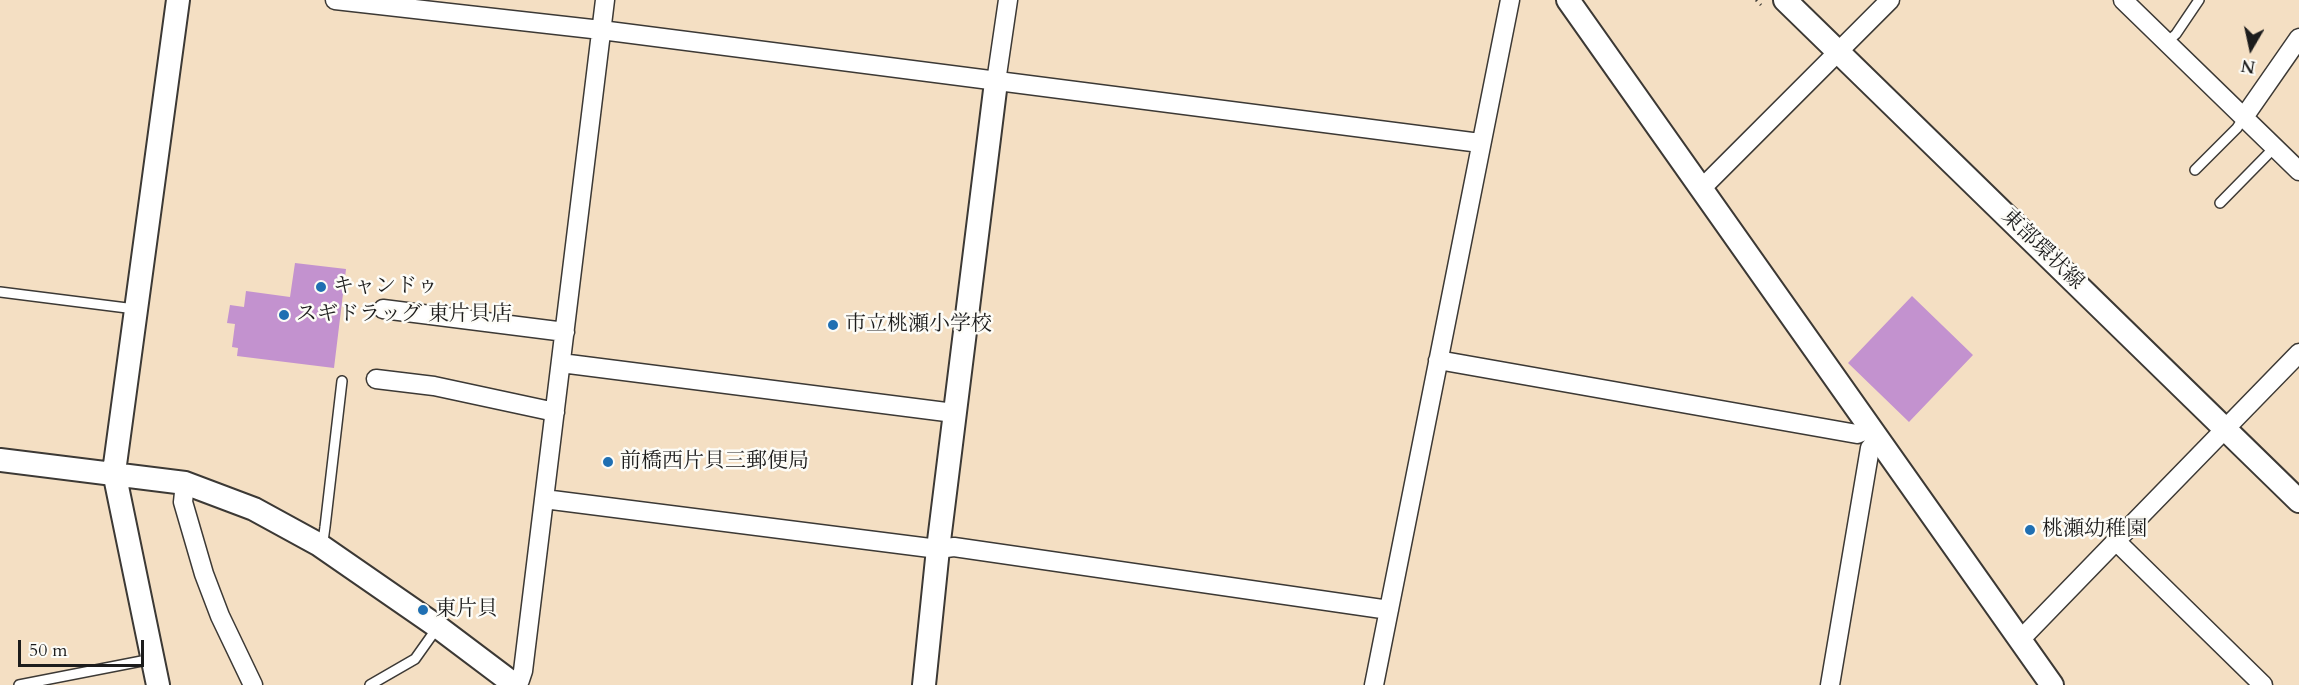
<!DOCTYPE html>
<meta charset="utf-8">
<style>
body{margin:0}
#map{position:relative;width:2299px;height:685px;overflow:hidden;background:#f4dfc3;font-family:Cardo,serif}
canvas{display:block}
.north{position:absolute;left:2221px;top:18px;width:60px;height:60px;-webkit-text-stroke:4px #fdfcf7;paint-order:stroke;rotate:189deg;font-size:16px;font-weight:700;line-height:24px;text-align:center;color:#1c1c1c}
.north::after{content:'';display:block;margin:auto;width:21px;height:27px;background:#1c1c1c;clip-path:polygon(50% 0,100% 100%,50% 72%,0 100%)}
.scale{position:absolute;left:18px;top:640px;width:126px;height:27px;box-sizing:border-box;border:3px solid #1c1c1c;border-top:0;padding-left:8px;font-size:18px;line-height:21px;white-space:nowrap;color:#1c1c1c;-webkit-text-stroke:4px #fdfcf7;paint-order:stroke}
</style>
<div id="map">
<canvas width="2299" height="685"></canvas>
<div class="north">N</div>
<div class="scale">50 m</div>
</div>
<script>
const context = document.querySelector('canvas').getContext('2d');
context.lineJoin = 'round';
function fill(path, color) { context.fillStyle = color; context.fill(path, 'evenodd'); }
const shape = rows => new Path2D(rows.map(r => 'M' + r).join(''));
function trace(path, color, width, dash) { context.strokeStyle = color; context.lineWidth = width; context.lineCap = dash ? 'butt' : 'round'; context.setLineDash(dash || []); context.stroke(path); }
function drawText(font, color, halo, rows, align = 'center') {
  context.font = font + ' Cardo,"Noto Serif JP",serif'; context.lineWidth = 5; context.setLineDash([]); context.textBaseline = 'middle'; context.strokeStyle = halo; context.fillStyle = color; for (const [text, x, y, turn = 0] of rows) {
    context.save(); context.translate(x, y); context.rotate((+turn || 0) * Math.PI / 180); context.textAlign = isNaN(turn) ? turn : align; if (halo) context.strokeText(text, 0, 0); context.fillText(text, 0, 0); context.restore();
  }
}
const building = shape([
 [295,263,346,269,334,368,237,356,238,348,232,347,235,324,227,323,230,305,244,307,246,291,290,297],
 [1912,296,1973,355,1909,422,1848,363]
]);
const path = shape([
 [1756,0,1761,5]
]);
const service = shape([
 [2167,42,2176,34,2199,0],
 [2195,170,2237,128,2244,117],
 [2220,203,2275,147],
 [0,292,135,309],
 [319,543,323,541,325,527,342,381],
 [19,685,152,659],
 [370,685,415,659,437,628]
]);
const minor = shape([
 [335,0,601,30,1480,143],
 [2123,0,2299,171],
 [996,82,1008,0],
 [2244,117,2299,38],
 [1701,189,1890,0],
 [383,309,565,332],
 [1438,360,1857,434,1871,428],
 [561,363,954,413],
 [376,379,434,386,555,412],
 [185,483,183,502,204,574,220,616,253,685],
 [544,499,938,549,954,547,1389,610],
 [2116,541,2299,353],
 [2020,640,2116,541,2263,685],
 [509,681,520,680,523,671,605,0],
 [1374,685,1510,0],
 [1830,685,1870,448,1879,439]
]);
const tertiary = shape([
 [1568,0,2052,685],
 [1785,0,2299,501],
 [0,460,185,483,254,509,318,544,438,627,515,685],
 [158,685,114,472,178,0],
 [924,685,938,549,996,82]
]);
const markers = [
 [321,287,6,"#1f6fb2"],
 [284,315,6,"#1f6fb2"],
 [833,325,6,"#1f6fb2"],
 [608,462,6,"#1f6fb2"],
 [2030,530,6,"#1f6fb2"],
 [423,610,6,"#1f6fb2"]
];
const streetNames = [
 ["東部環状線",2042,250,44]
];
const poiNames = [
 ["キャンドゥ",333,287],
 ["スギドラッグ 東片貝店",296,315],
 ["市立桃瀬小学校",845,325],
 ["前橋西片貝三郵便局",620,462],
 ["桃瀬幼稚園",2042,530],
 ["東片貝",435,610]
];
fill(building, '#c392cf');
trace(service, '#3c3935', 12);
trace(minor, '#3c3935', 21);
trace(tertiary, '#3c3935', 26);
trace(path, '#3c3935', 3, [1.5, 4.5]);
trace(service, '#fff', 9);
trace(minor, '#fff', 18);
trace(tertiary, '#fff', 22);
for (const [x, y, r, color] of markers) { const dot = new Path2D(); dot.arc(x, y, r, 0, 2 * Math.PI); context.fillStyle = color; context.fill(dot); trace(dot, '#fdfcf7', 2); }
drawText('21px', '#1c1c1c', '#fdfcf7', streetNames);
drawText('21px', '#1c1c1c', '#fdfcf7', poiNames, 'left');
</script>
